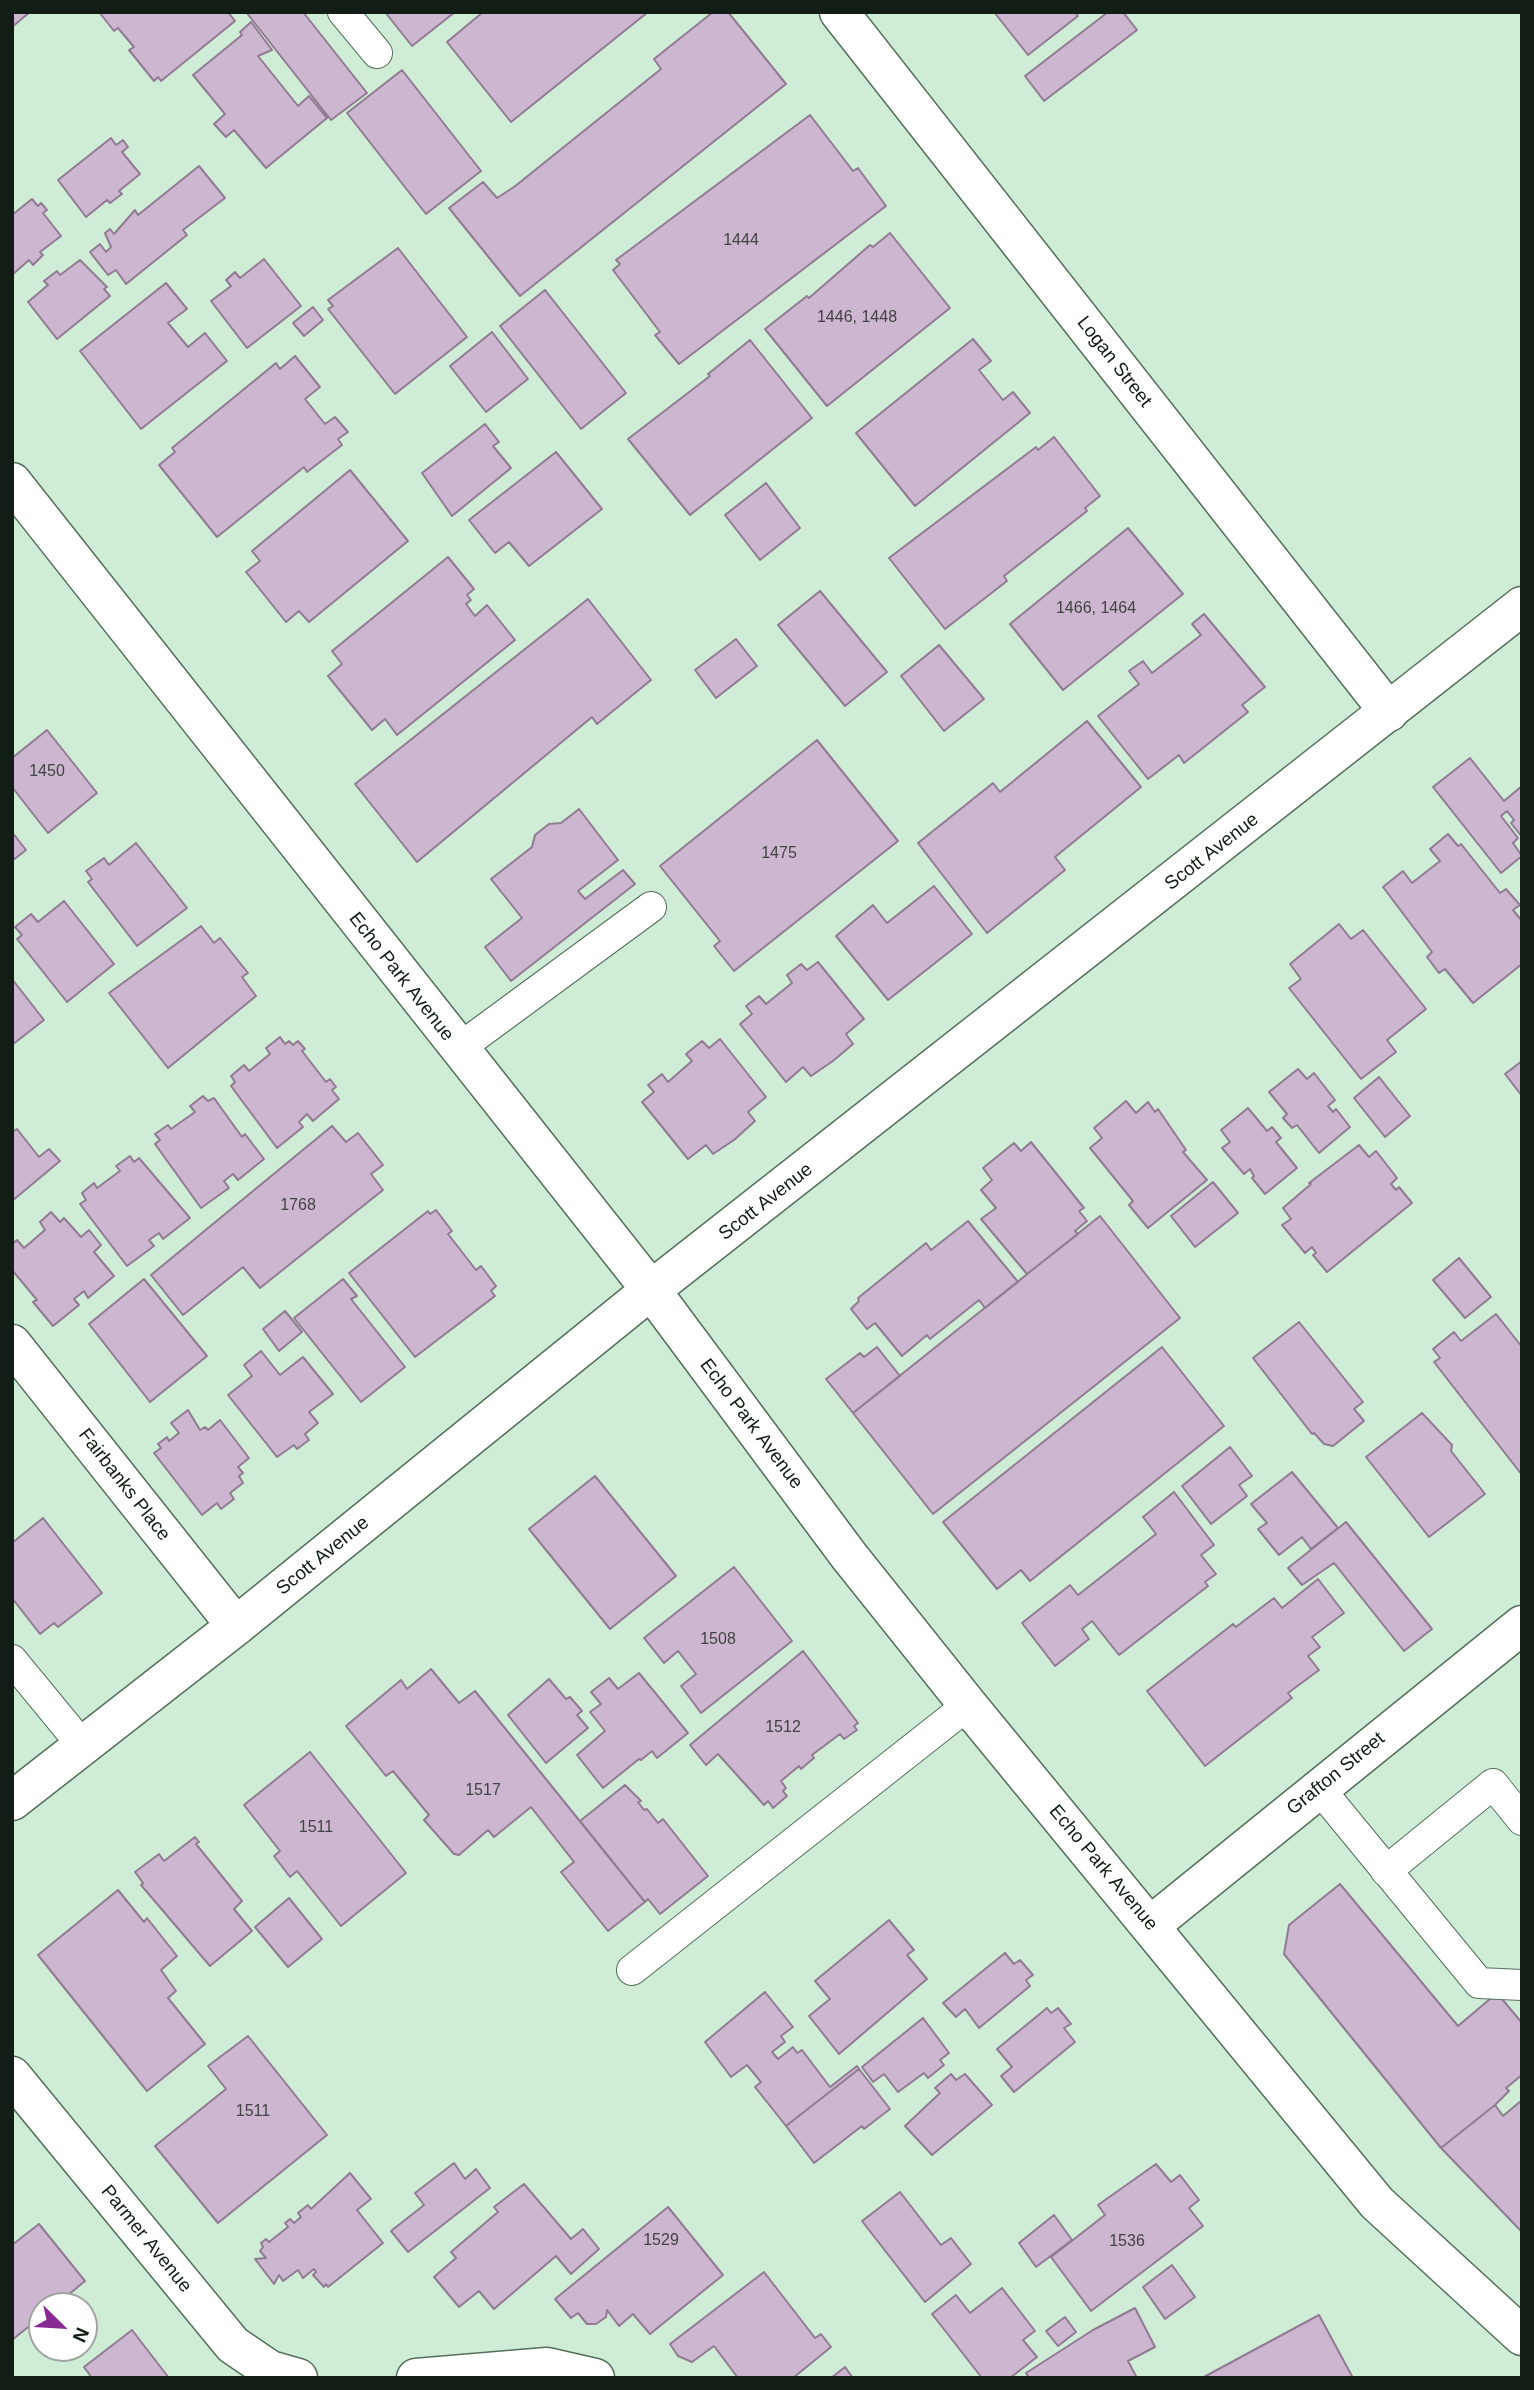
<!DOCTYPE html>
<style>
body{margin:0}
#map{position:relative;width:1534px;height:2390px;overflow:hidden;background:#cfedd6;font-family:Arial,sans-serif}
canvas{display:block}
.frame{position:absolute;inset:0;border:14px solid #121d15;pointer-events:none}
.north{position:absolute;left:28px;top:2292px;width:70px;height:70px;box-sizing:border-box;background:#fff;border:2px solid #a0a5a1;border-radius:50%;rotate:114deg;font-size:19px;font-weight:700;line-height:28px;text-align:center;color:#121d15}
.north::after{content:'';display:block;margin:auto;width:24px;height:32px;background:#882993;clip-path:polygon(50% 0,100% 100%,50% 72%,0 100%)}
</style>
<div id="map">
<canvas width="1534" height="2390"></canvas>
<div class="frame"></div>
<div class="north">N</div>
</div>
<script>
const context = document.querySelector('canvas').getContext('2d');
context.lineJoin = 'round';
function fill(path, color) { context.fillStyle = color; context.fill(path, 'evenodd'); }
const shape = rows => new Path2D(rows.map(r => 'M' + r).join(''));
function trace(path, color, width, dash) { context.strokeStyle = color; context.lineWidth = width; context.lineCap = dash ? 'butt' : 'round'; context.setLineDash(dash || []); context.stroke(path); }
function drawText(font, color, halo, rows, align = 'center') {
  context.font = font + ' Arial,sans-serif'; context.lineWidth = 7; context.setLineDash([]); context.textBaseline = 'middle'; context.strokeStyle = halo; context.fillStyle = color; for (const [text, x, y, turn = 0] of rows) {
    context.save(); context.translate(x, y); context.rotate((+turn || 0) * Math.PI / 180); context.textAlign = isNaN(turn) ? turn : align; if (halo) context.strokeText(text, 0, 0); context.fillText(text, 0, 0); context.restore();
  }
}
const building = shape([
 [12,12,30,12,12,27,12,12],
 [99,12,228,12,235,21,161,81,158,77,154,81,129,50,134,47,118,28,114,31,99,12],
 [246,12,303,12,367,93,331,120,246,12],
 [385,12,455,12,412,46,385,12],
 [483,12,648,12,511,122,447,42,483,12],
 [713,12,728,12,786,84,520,296,449,208,483,182,497,198,514,187,661,69,654,59,713,12],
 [994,12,1075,12,1078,16,1028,55,994,12],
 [1108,12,1123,12,1137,30,1044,101,1025,76,1108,12],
 [251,22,272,50,258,56,298,106,309,96,327,118,266,168,234,130,226,137,214,124,225,114,193,75,242,35,240,32,251,22],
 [402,70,481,171,426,214,347,113,402,70],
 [810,115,853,171,858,168,886,206,679,364,655,335,660,332,613,270,620,264,616,260,810,115],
 [111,138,116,145,123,140,128,147,122,152,140,174,119,191,122,194,110,203,107,200,86,217,58,180,111,138],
 [199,166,225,198,183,230,187,235,126,284,116,270,108,275,90,252,100,244,106,252,111,247,105,233,110,229,114,234,135,210,138,215,199,166],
 [32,199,38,206,41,203,47,210,43,213,61,236,40,252,43,255,33,265,29,260,12,275,12,215,32,199],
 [890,233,950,308,827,406,765,329,807,296,809,298,870,245,873,247,890,233],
 [398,248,467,337,395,394,328,309,333,306,328,300,398,248],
 [264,259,301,306,247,348,211,301,231,286,226,280,235,272,240,278,264,259],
 [80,260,107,287,104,289,110,296,57,339,28,302,48,285,44,281,57,271,60,275,80,260],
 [166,283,187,309,168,323,188,347,205,333,227,361,141,429,80,351,166,283],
 [545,290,626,393,581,429,500,326,545,290],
 [313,307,323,320,304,336,293,323,313,307],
 [492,332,528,379,486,412,450,366,492,332],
 [973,339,991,361,979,370,1003,400,1013,392,1030,413,915,506,856,433,973,339],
 [750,340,812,418,690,515,628,439,710,376,708,374,750,340],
 [295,356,320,387,305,399,325,424,335,417,348,432,338,439,342,445,307,472,304,467,217,537,159,465,175,452,172,448,276,363,280,369,295,356],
 [485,424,499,442,493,446,511,468,452,516,422,473,485,424],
 [1054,437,1100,496,1085,508,1087,511,1004,576,1007,581,945,629,889,558,1036,447,1038,450,1054,437],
 [556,452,602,509,529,566,509,542,495,553,469,520,556,452],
 [350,470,408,541,309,622,299,611,286,622,246,572,260,561,252,551,350,470],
 [766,483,800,528,760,560,725,515,766,483],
 [1128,528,1183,594,1063,690,1010,624,1128,528],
 [448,557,474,589,467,595,471,600,466,604,475,616,487,605,515,640,397,735,385,719,372,730,328,676,342,664,332,651,448,557],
 [820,591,887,672,845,706,778,625,820,591],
 [588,599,651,680,597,724,592,717,417,862,355,784,588,599],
 [1204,614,1265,687,1242,705,1248,712,1184,763,1179,755,1148,779,1098,716,1139,684,1129,671,1143,661,1152,673,1201,635,1192,624,1204,614],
 [736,639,757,666,716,698,695,670,736,639],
 [939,645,984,699,944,731,901,676,939,645],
 [1087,721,1141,787,1055,857,1065,870,987,933,918,843,993,783,1000,792,1087,721],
 [47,730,97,793,48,833,12,787,12,758,47,730],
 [817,740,898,841,734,971,714,946,720,941,660,866,817,740],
 [1470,758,1504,801,1522,786,1522,837,1511,823,1514,820,1507,811,1501,816,1518,838,1513,843,1522,856,1501,873,1433,787,1470,758],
 [579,809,618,860,578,891,585,899,623,870,635,884,511,981,485,947,522,918,491,879,532,847,535,835,549,824,561,823,579,809],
 [12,832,26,850,12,861,12,832],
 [1448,834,1458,846,1461,844,1500,893,1506,889,1520,905,1513,910,1522,921,1522,964,1473,1003,1445,969,1439,973,1427,957,1432,952,1383,887,1403,871,1412,883,1440,861,1430,849,1448,834],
 [136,843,187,908,137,946,88,882,92,879,86,871,104,858,109,865,136,843],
 [934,886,972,934,888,1000,836,936,873,905,887,923,934,886],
 [64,901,114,964,67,1002,17,939,22,935,15,927,31,914,38,922,64,901],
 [1339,924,1351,939,1363,930,1426,1009,1387,1040,1396,1052,1361,1079,1289,988,1301,979,1290,964,1339,924],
 [201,926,214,943,220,938,248,973,242,977,256,996,168,1068,109,993,201,926],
 [818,962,864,1019,846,1034,853,1044,833,1061,811,1076,803,1067,786,1082,740,1024,752,1014,746,1006,759,996,766,1004,792,983,787,975,801,964,807,970,818,962],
 [12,979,44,1020,12,1045,12,979],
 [280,1037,285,1044,289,1041,293,1045,298,1041,305,1049,302,1051,326,1082,330,1079,336,1087,332,1090,339,1099,313,1121,307,1114,299,1122,303,1127,277,1148,231,1086,235,1082,231,1076,244,1065,249,1071,270,1054,266,1048,280,1037],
 [720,1039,766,1097,748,1112,755,1121,734,1140,713,1154,706,1145,688,1159,642,1102,654,1092,648,1085,662,1074,668,1082,692,1061,686,1054,702,1041,709,1048,720,1039],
 [1522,1061,1522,1096,1505,1074,1522,1061],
 [1298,1069,1307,1079,1314,1073,1335,1100,1328,1106,1333,1112,1336,1109,1350,1127,1319,1153,1297,1125,1292,1128,1283,1118,1287,1114,1269,1092,1298,1069],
 [1379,1077,1410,1116,1385,1137,1354,1098,1379,1077],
 [203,1096,208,1101,214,1098,242,1137,245,1134,264,1159,238,1180,233,1174,224,1181,229,1188,201,1208,155,1144,160,1140,155,1134,168,1125,171,1129,195,1112,190,1106,203,1096],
 [1126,1101,1136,1113,1148,1102,1155,1112,1158,1109,1186,1150,1183,1152,1207,1180,1148,1228,1129,1205,1133,1201,1090,1148,1102,1138,1094,1128,1126,1101],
 [1248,1108,1267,1131,1272,1127,1281,1138,1276,1142,1297,1168,1265,1194,1252,1178,1254,1176,1250,1169,1244,1174,1222,1148,1230,1142,1221,1130,1248,1108],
 [332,1126,346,1142,358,1133,383,1165,371,1174,383,1190,260,1288,243,1267,183,1315,151,1275,332,1126],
 [17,1129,39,1157,49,1149,60,1161,12,1201,12,1132,17,1129],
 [1031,1142,1084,1208,1079,1211,1087,1221,1075,1231,1078,1234,1027,1274,981,1219,996,1208,981,1190,992,1180,983,1168,1014,1143,1021,1151,1031,1142],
 [1359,1145,1369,1157,1376,1151,1397,1178,1391,1184,1396,1190,1399,1187,1412,1203,1327,1272,1313,1255,1316,1253,1312,1247,1305,1253,1282,1225,1291,1219,1283,1208,1311,1184,1309,1183,1359,1145],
 [130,1156,134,1162,139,1158,190,1218,163,1239,159,1233,149,1240,154,1246,127,1266,80,1204,86,1200,82,1193,94,1183,97,1188,120,1171,116,1166,130,1156],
 [1213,1182,1238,1213,1195,1247,1171,1216,1213,1182],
 [436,1210,452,1231,448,1234,476,1270,481,1266,496,1286,491,1291,495,1296,415,1357,349,1273,428,1211,430,1214,436,1210],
 [51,1212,60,1222,64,1218,81,1237,89,1230,101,1245,94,1252,114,1276,88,1298,84,1291,74,1299,79,1305,53,1326,33,1302,37,1300,12,1270,12,1244,17,1240,24,1248,45,1230,40,1222,51,1212],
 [1100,1216,1180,1318,933,1514,853,1413,1100,1216],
 [968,1221,1018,1282,985,1308,979,1300,930,1339,927,1335,902,1356,875,1323,867,1329,851,1309,859,1301,858,1298,926,1243,931,1250,968,1221],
 [1459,1258,1491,1297,1465,1318,1433,1280,1459,1258],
 [144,1279,207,1356,150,1402,89,1324,144,1279],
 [343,1279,357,1296,351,1299,405,1367,361,1402,294,1318,343,1279],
 [285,1311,302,1332,279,1351,263,1329,285,1311],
 [1496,1314,1522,1347,1522,1475,1434,1362,1440,1358,1433,1349,1454,1332,1461,1341,1496,1314],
 [1299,1322,1363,1402,1354,1409,1364,1421,1333,1446,1324,1444,1314,1433,1312,1434,1253,1358,1299,1322],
 [877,1347,900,1376,853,1413,826,1379,860,1353,864,1357,877,1347],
 [1162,1347,1224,1426,1030,1581,1021,1570,997,1589,943,1522,1162,1347],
 [261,1351,280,1375,303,1357,333,1394,309,1412,318,1423,305,1434,309,1440,297,1449,294,1445,277,1457,228,1395,252,1376,244,1365,261,1351],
 [188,1410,200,1430,205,1427,208,1430,220,1420,249,1458,238,1467,243,1473,239,1476,243,1483,230,1493,234,1499,221,1509,217,1503,202,1515,154,1453,161,1448,158,1444,167,1437,169,1441,179,1433,171,1423,188,1410],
 [1422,1413,1452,1445,1451,1451,1485,1494,1429,1537,1366,1457,1422,1413],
 [1230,1447,1252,1476,1239,1485,1247,1496,1211,1524,1182,1486,1230,1447],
 [1292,1472,1338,1528,1311,1549,1302,1537,1279,1555,1258,1529,1267,1523,1251,1504,1292,1472],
 [595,1476,676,1576,610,1629,529,1529,595,1476],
 [1174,1492,1214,1545,1201,1555,1216,1574,1205,1582,1208,1586,1119,1655,1092,1621,1082,1629,1089,1639,1055,1666,1022,1623,1070,1585,1078,1595,1156,1534,1143,1517,1174,1492],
 [43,1518,102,1593,58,1627,54,1623,40,1634,12,1598,12,1543,43,1518],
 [1346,1522,1432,1629,1404,1651,1334,1563,1302,1585,1288,1568,1346,1522],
 [734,1567,792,1641,701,1713,681,1686,696,1674,678,1651,664,1663,644,1638,734,1567],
 [1318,1579,1344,1613,1312,1637,1320,1647,1308,1656,1319,1670,1288,1693,1292,1698,1205,1766,1147,1691,1233,1624,1236,1627,1274,1598,1282,1608,1318,1579],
 [803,1651,858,1723,854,1726,857,1730,844,1739,840,1734,812,1755,814,1758,801,1769,799,1766,781,1781,786,1788,783,1791,787,1796,773,1808,768,1801,764,1805,718,1754,706,1765,690,1745,803,1651],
 [431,1669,459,1703,475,1691,645,1902,608,1931,561,1872,574,1862,531,1807,494,1837,488,1830,459,1855,454,1854,424,1820,429,1815,393,1771,386,1776,346,1726,401,1680,407,1689,431,1669],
 [639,1673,688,1733,657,1758,652,1751,641,1760,639,1759,603,1788,577,1755,605,1731,590,1712,601,1704,591,1692,609,1678,618,1689,639,1673],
 [549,1679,566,1699,570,1697,582,1711,577,1715,588,1728,546,1763,508,1715,549,1679],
 [310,1752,406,1873,341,1926,297,1871,290,1877,274,1856,280,1851,244,1805,310,1752],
 [625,1785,641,1801,638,1802,644,1810,647,1809,658,1823,663,1819,708,1876,660,1914,648,1899,645,1902,580,1821,625,1785],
 [195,1837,199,1842,196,1844,242,1901,234,1909,252,1931,210,1966,141,1885,143,1883,135,1872,159,1854,164,1861,195,1837],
 [1340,1884,1458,2026,1497,1993,1522,2023,1522,2075,1506,2088,1509,2091,1495,2105,1441,2148,1284,1954,1289,1925,1340,1884],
 [118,1890,144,1922,147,1918,177,1956,161,1970,176,1991,168,1998,205,2044,147,2091,38,1955,118,1890],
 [289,1898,322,1939,288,1967,255,1927,289,1898],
 [889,1920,914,1950,907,1955,927,1979,839,2054,809,2016,830,1999,815,1981,889,1920],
 [1005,1953,1014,1964,1020,1960,1033,1975,1026,1980,1030,1986,979,2028,965,2009,956,2017,943,2003,1005,1953],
 [765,1992,793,2027,781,2036,785,2042,772,2052,778,2059,793,2047,797,2053,802,2050,830,2087,857,2066,859,2069,786,2126,755,2087,761,2082,747,2065,731,2077,705,2042,765,1992],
 [1047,2008,1051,2013,1058,2008,1071,2024,1064,2028,1075,2042,1014,2092,1001,2076,1012,2067,997,2049,1047,2008],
 [923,2018,949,2053,940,2060,944,2065,928,2078,924,2073,898,2092,884,2074,873,2082,862,2067,923,2018],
 [248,2036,327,2135,218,2223,155,2146,226,2089,208,2066,248,2036],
 [859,2069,890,2109,864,2129,862,2126,814,2163,786,2126,859,2069],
 [951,2074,956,2080,965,2074,992,2105,932,2155,905,2126,940,2093,935,2088,951,2074],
 [1522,2100,1522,2232,1441,2148,1495,2105,1503,2116,1522,2100],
 [454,2163,465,2179,476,2169,490,2188,408,2252,391,2231,424,2205,415,2193,454,2163],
 [1156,2164,1171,2182,1180,2175,1199,2200,1189,2208,1203,2226,1091,2311,1051,2257,1105,2215,1098,2205,1156,2164],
 [350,2173,371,2199,357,2210,383,2243,328,2287,326,2284,324,2287,313,2275,316,2272,314,2269,303,2278,298,2270,283,2281,279,2275,274,2284,255,2259,266,2258,260,2251,263,2247,261,2243,266,2239,269,2242,288,2227,285,2223,290,2219,294,2223,301,2217,298,2213,308,2205,311,2209,350,2173],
 [524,2184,571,2239,583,2229,599,2249,571,2274,556,2256,494,2309,479,2291,459,2307,434,2277,456,2258,451,2252,498,2212,494,2207,524,2184],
 [900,2192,941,2245,951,2238,971,2264,925,2302,862,2221,900,2192],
 [668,2207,723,2275,650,2334,633,2314,619,2326,607,2310,606,2317,596,2324,587,2324,578,2313,571,2318,555,2299,668,2207],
 [1054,2215,1072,2240,1036,2267,1019,2243,1054,2215],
 [39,2224,85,2281,55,2306,42,2306,42,2316,12,2340,12,2245,39,2224],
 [1172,2265,1195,2297,1165,2319,1143,2287,1172,2265],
 [764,2272,815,2338,821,2334,831,2347,793,2378,738,2378,714,2346,692,2362,678,2356,670,2344,764,2272],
 [1002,2288,1035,2331,1023,2340,1037,2357,1010,2378,982,2378,932,2314,956,2295,970,2313,1002,2288],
 [1135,2308,1155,2347,1128,2361,1137,2378,1029,2378,1026,2373,1093,2330,1135,2308],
 [1319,2315,1353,2378,1202,2378,1319,2315],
 [1065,2317,1076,2332,1058,2346,1046,2331,1065,2317],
 [132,2330,169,2378,92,2378,84,2367,132,2330],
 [845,2367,853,2378,831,2378,845,2367]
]);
const service = shape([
 [343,12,377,53],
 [458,1049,651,907],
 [12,1660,82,1745],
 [1318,1787,1479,1983,1522,1985],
 [1386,1871,1493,1784,1522,1820],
 [632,1970,968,1705]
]);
const minor = shape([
 [839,12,1389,712],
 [12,1344,236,1626],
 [1151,1925,1522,1625],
 [12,2076,233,2345,270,2370,298,2378],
 [416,2378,547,2367,595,2378]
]);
const tertiary = shape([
 [12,482,651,1290,849,1556,968,1705,1377,2203,1522,2336],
 [12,1801,236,1626,651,1290,1522,606]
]);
const numberNames = [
 ["1444",741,241],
 ["1446, 1448",857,318],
 ["1466, 1464",1096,609],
 ["1450",47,772],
 ["1475",779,854],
 ["1768",298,1206],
 ["1508",718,1640],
 ["1512",783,1728],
 ["1517",483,1791],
 ["1511",316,1828],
 ["1511",253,2112],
 ["1529",661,2241],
 ["1536",1127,2242]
];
const streetNames = [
 ["Logan Street",1114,362,52],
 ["Scott Avenue",1212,852,-38],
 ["Echo Park Avenue",401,977,52],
 ["Scott Avenue",766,1202,-38],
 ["Echo Park Avenue",751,1424,53],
 ["Fairbanks Place",124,1485,52],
 ["Scott Avenue",323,1556,-39],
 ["Grafton Street",1336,1774,-39],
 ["Echo Park Avenue",1103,1868,50],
 ["Parmer Avenue",146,2239,51]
];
fill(building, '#cdb6cf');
trace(building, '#917b93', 2);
trace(service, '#556f5b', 32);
trace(minor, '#556f5b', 41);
trace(tertiary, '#556f5b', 41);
trace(service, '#fff', 30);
trace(minor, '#fff', 38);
trace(tertiary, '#fff', 38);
drawText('16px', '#414344', null, numberNames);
drawText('19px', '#121d15', '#fff', streetNames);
</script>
